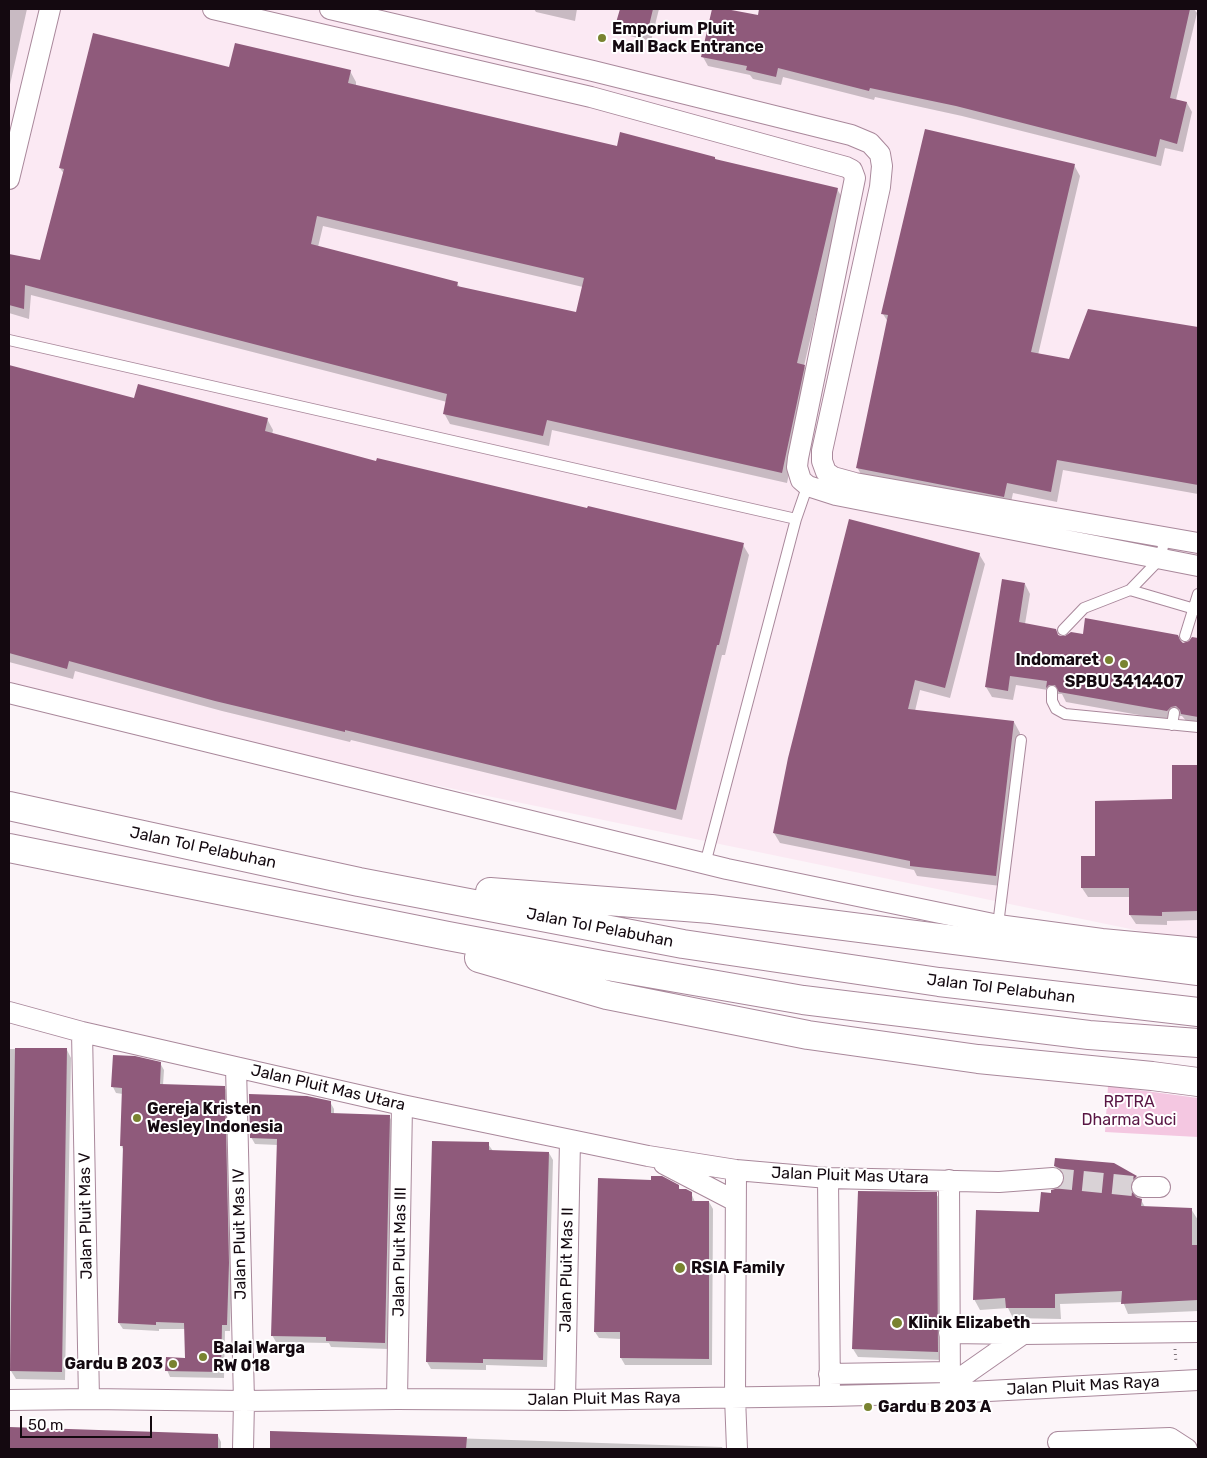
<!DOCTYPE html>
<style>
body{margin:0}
#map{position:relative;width:1207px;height:1458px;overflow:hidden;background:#fcf5f9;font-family:Rubik,sans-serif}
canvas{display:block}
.frame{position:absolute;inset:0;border:10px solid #140910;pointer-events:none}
.scale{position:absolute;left:20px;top:1416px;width:132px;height:22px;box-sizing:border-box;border:2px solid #140910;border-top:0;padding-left:6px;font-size:15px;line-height:18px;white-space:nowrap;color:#140910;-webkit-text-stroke:4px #fff;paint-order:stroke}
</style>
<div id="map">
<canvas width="1207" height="1458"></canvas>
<div class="frame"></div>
<div class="scale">50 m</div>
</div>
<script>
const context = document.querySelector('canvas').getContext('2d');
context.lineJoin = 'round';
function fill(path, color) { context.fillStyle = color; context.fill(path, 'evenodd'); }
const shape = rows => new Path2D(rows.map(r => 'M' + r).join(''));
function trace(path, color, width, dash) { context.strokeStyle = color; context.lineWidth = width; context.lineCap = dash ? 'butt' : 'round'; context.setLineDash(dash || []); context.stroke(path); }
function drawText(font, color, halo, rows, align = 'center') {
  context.font = font + ' Rubik,sans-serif'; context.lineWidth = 4; context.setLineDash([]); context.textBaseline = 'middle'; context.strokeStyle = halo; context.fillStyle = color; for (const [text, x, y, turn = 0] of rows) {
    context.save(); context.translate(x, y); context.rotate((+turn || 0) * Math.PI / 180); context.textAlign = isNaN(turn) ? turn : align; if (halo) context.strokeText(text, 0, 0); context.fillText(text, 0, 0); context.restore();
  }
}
const built = shape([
 [9,9,1198,9,1198,943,9,697]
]);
const green = shape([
 [1108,1086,1198,1098,1198,1137,1105,1132]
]);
const shadow = shape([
 [9,9,27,9,9,89],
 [534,9,577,9,575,21,536,12],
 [621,9,659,9,651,41,621,34,617,26],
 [713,9,720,9,759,17,760,9,1194,9,1197,13,1176,100,1187,103,1192,112,1183,152,1165,148,1161,166,962,116,875,97,874,100,783,77,781,85,753,79,750,75,708,66,703,57],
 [230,69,350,71,356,82,356,86,618,148,715,158,716,160,837,189,843,199,804,366,810,376,787,483,552,430,549,446,450,424,444,413,447,402,31,295,29,319,9,313,9,255,41,262,64,174,60,168],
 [323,226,583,287,577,314,460,288,457,283,318,247],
 [1074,165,1080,176,1038,355,1070,361,1089,310,1198,329,1198,494,1063,470,1057,502,1013,493,1010,507,863,478,857,467,888,322,883,314],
 [10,367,135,400,267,419,273,430,272,435,377,462,743,545,749,555,725,655,722,655,682,820,351,740,350,742,222,711,75,671,73,679,9,662,9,372],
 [979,554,985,564,950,698,920,690,915,711,1014,722,1020,733,1001,886,917,876,914,870,780,843,774,833],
 [1025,584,1030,594,1025,624,1055,630,1060,637,1084,635,1178,636,1182,643,1190,642,1193,638,1198,639,1198,725,1188,723,1182,716,1177,716,1173,721,1066,702,1062,694,1055,694,1048,690,1016,685,1013,700,992,697,986,687],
 [1198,766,1198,920,1167,921,1167,925,1136,924,1130,915,1130,897,1088,897,1082,888,1097,857,1173,800,1173,767],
 [9,1034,10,1037,10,1049,67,1050,71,1058,65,1380,16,1379,11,1371,11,1366,9,1366],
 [160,1063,164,1070,163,1085,224,1087,228,1093,232,1270,230,1331,225,1331,224,1378,170,1377,167,1370,186,1359,186,1329,159,1329,159,1331,123,1329,119,1323,124,1151,121,1145,123,1094,116,1093,113,1087],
 [330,1102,334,1109,334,1115,389,1116,393,1123,388,1349,331,1347,329,1343,276,1342,272,1335,278,1145,255,1144,251,1137],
 [488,1144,493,1151,549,1153,553,1160,547,1367,486,1365,486,1370,431,1369,427,1362],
 [1113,1164,1136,1177,1142,1188,1138,1192,1136,1198,1141,1200,1145,1207,1191,1209,1198,1220,1198,1311,1128,1314,1123,1302,1060,1304,1061,1319,1013,1318,1008,1308,980,1310,974,1299,1040,1213,1052,1194,1060,1189,1065,1183,1066,1178,1061,1177,1055,1166],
 [652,1181,678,1186,680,1190,691,1193,695,1202,709,1202,713,1209,712,1365,625,1365,621,1358,621,1339,599,1338,595,1332],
 [936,1194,942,1202,942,1360,858,1357,853,1349],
 [9,1429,218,1436,221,1442,221,1449,9,1449],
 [271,1432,722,1447,723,1449,271,1449]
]);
const building = shape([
 [620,9,653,9,647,34,615,26],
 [712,9,726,9,758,15,759,9,1190,9,1170,98,1187,102,1177,144,1160,139,1156,157,956,106,870,88,869,91,778,68,776,77,746,70,747,66,701,57],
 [93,33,229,67,235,43,351,70,348,83,617,146,620,132,715,157,715,159,838,188,797,363,805,365,782,473,547,420,543,436,443,414,447,394,25,285,24,309,9,305,9,254,40,260,64,169,59,168],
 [317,216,584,278,576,312,457,286,458,282,311,244],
 [925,129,1075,164,1031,352,1069,359,1088,309,1198,327,1198,485,1057,460,1051,492,1007,483,1004,497,856,468,888,315,881,314],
 [9,365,134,398,138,384,268,418,265,431,376,461,377,458,587,508,588,506,744,543,719,645,717,645,676,810,345,730,345,732,215,701,69,661,67,669,9,653],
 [849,519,980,553,945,688,915,680,908,709,1014,721,996,876,910,866,910,861,773,833,788,758],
 [1002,579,1025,583,1019,622,1056,629,1058,635,1061,636,1065,636,1071,632,1083,634,1085,618,1178,635,1180,640,1183,643,1189,641,1192,637,1198,638,1198,717,1181,714,1180,710,1176,706,1171,707,1167,711,1059,692,1055,685,1049,685,1046,688,1047,681,1010,676,1008,691,985,687],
 [1172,765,1198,765,1198,911,1162,912,1162,916,1129,915,1129,888,1081,888,1081,856,1095,856,1095,801,1172,799],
 [15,1048,67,1048,62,1372,10,1371],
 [113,1055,135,1056,161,1062,160,1084,225,1086,229,1263,227,1325,222,1325,221,1372,165,1371,166,1357,185,1358,184,1323,156,1322,156,1325,118,1323,123,1146,120,1146,122,1088,111,1087],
 [249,1094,307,1096,331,1101,331,1113,390,1115,385,1343,326,1341,326,1337,271,1336,277,1139,250,1138],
 [432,1141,489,1142,489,1150,549,1152,543,1360,483,1359,483,1363,426,1362],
 [1055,1158,1114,1163,1137,1176,1132,1181,1130,1187,1132,1192,1136,1197,1142,1199,1141,1206,1192,1208,1192,1245,1198,1245,1198,1300,1121,1304,1122,1291,1055,1294,1055,1308,1006,1308,1005,1298,973,1300,976,1210,1039,1212,1041,1192,1051,1193,1051,1190,1059,1188,1064,1183,1065,1178,1063,1172,1059,1168,1054,1166],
 [651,1176,662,1176,679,1185,679,1189,686,1189,692,1192,692,1201,709,1201,709,1359,620,1358,620,1332,594,1332,598,1178,651,1180],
 [858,1191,937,1192,938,1352,852,1349],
 [9,1427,218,1434,218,1449,9,1449],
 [270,1431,467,1437,466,1449,270,1449]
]);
const minorTunnel = shape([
 [1053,1178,1142,1187]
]);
const path = shape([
 [1175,1349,1176,1363]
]);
const service = shape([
 [9,340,796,519],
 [1130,590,1198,610],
 [1063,630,1084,608,1130,590,1160,559,1165,538],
 [1185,636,1198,594],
 [1052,691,1052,701,1056,709,1065,714,1198,727],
 [1172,725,1174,713],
 [705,864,796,519,805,493,810,485],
 [998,925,1021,740]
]);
const minor = shape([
 [213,9,591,97,846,167,852,170,855,178,798,458,797,467,801,480,808,486,836,495,1198,566],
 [330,9,593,71,851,135,870,143,880,154,882,166,880,187,822,451,822,461,826,472,833,477,855,483,1198,543],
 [9,179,50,9],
 [9,693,727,869,998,925,1102,939,1198,948],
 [9,1012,82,1032,402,1105,648,1156,736,1170,828,1178,999,1182,1053,1178],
 [82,1032,89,1399],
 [236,1067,244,1401,243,1449],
 [664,1164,735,1201],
 [736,1170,735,1397,737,1449],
 [828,1178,830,1396],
 [949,1180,950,1393],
 [1142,1187,1160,1187],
 [949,1333,1023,1334,1198,1332],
 [829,1374,950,1372],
 [950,1385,1023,1334],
 [397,1399,402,1105],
 [9,1400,89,1399,244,1401,397,1399,565,1400,830,1396,950,1393,1198,1380],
 [565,1400,570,1140],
 [1058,1442,1170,1438,1187,1449]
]);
const motorway = shape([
 [9,806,359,882,683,944,939,982,1198,1012],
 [9,848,448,936,602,965,803,1000,1089,1035,1198,1043],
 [490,892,711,909,1198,971],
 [479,958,607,995,808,1035,978,1059,1152,1076,1198,1082]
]);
const markers = [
 [602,38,5,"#798330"],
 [1109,660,5,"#798330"],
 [1124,664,5,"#798330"],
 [137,1118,5,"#798330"],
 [680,1268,6,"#798330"],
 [897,1323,6,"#798330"],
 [203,1357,5,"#798330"],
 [173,1364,5,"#798330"],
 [868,1407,5,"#798330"]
];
const poiNames = [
 ["Emporium Pluit",612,29],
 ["Mall Back Entrance",612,47],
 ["Indomaret",1099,660,"right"],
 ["SPBU 3414407",1124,682,"center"],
 ["Gereja Kristen",147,1109],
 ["Wesley Indonesia",147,1127],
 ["RSIA Family",691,1268],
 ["Klinik Elizabeth",908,1323],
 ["Balai Warga",213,1348],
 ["RW 018",213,1366],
 ["Gardu B 203",163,1364,"right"],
 ["Gardu B 203 A",878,1407]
];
const streetNames = [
 ["Jalan Tol Pelabuhan",203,848,12],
 ["Jalan Tol Pelabuhan",600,928,11],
 ["Jalan Tol Pelabuhan",1001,989,7],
 ["Jalan Pluit Mas Utara",328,1088,13],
 ["Jalan Pluit Mas Utara",850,1176,2],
 ["Jalan Pluit Mas V",86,1216,-91],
 ["Jalan Pluit Mas IV",240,1234,-91],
 ["Jalan Pluit Mas III",400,1252,-89],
 ["Jalan Pluit Mas II",567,1270,-89],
 ["Jalan Pluit Mas Raya",1083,1386,-3],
 ["Jalan Pluit Mas Raya",604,1399,-1]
];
const parkNames = [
 ["RPTRA",1129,1102],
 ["Dharma Suci",1129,1120]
];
fill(built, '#fbe9f3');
fill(green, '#f4c7e1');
fill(shadow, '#0003');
fill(building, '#8f5a7b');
trace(minorTunnel, '#d9d2d6', 20, [20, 10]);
trace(service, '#a9889b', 12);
trace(minor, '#a9889b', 22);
trace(motorway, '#a9889b', 30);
trace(path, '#7f757b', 3, [1, 4]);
trace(service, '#fff', 10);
trace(minor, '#fff', 20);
trace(motorway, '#fff', 28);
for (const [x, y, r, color] of markers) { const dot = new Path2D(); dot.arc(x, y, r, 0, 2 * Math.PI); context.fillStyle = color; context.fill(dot); trace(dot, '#fff', 2); }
drawText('bold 16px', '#140910', '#fff', poiNames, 'left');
drawText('16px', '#140910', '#fff', streetNames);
drawText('16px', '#591644', '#fff', parkNames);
</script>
